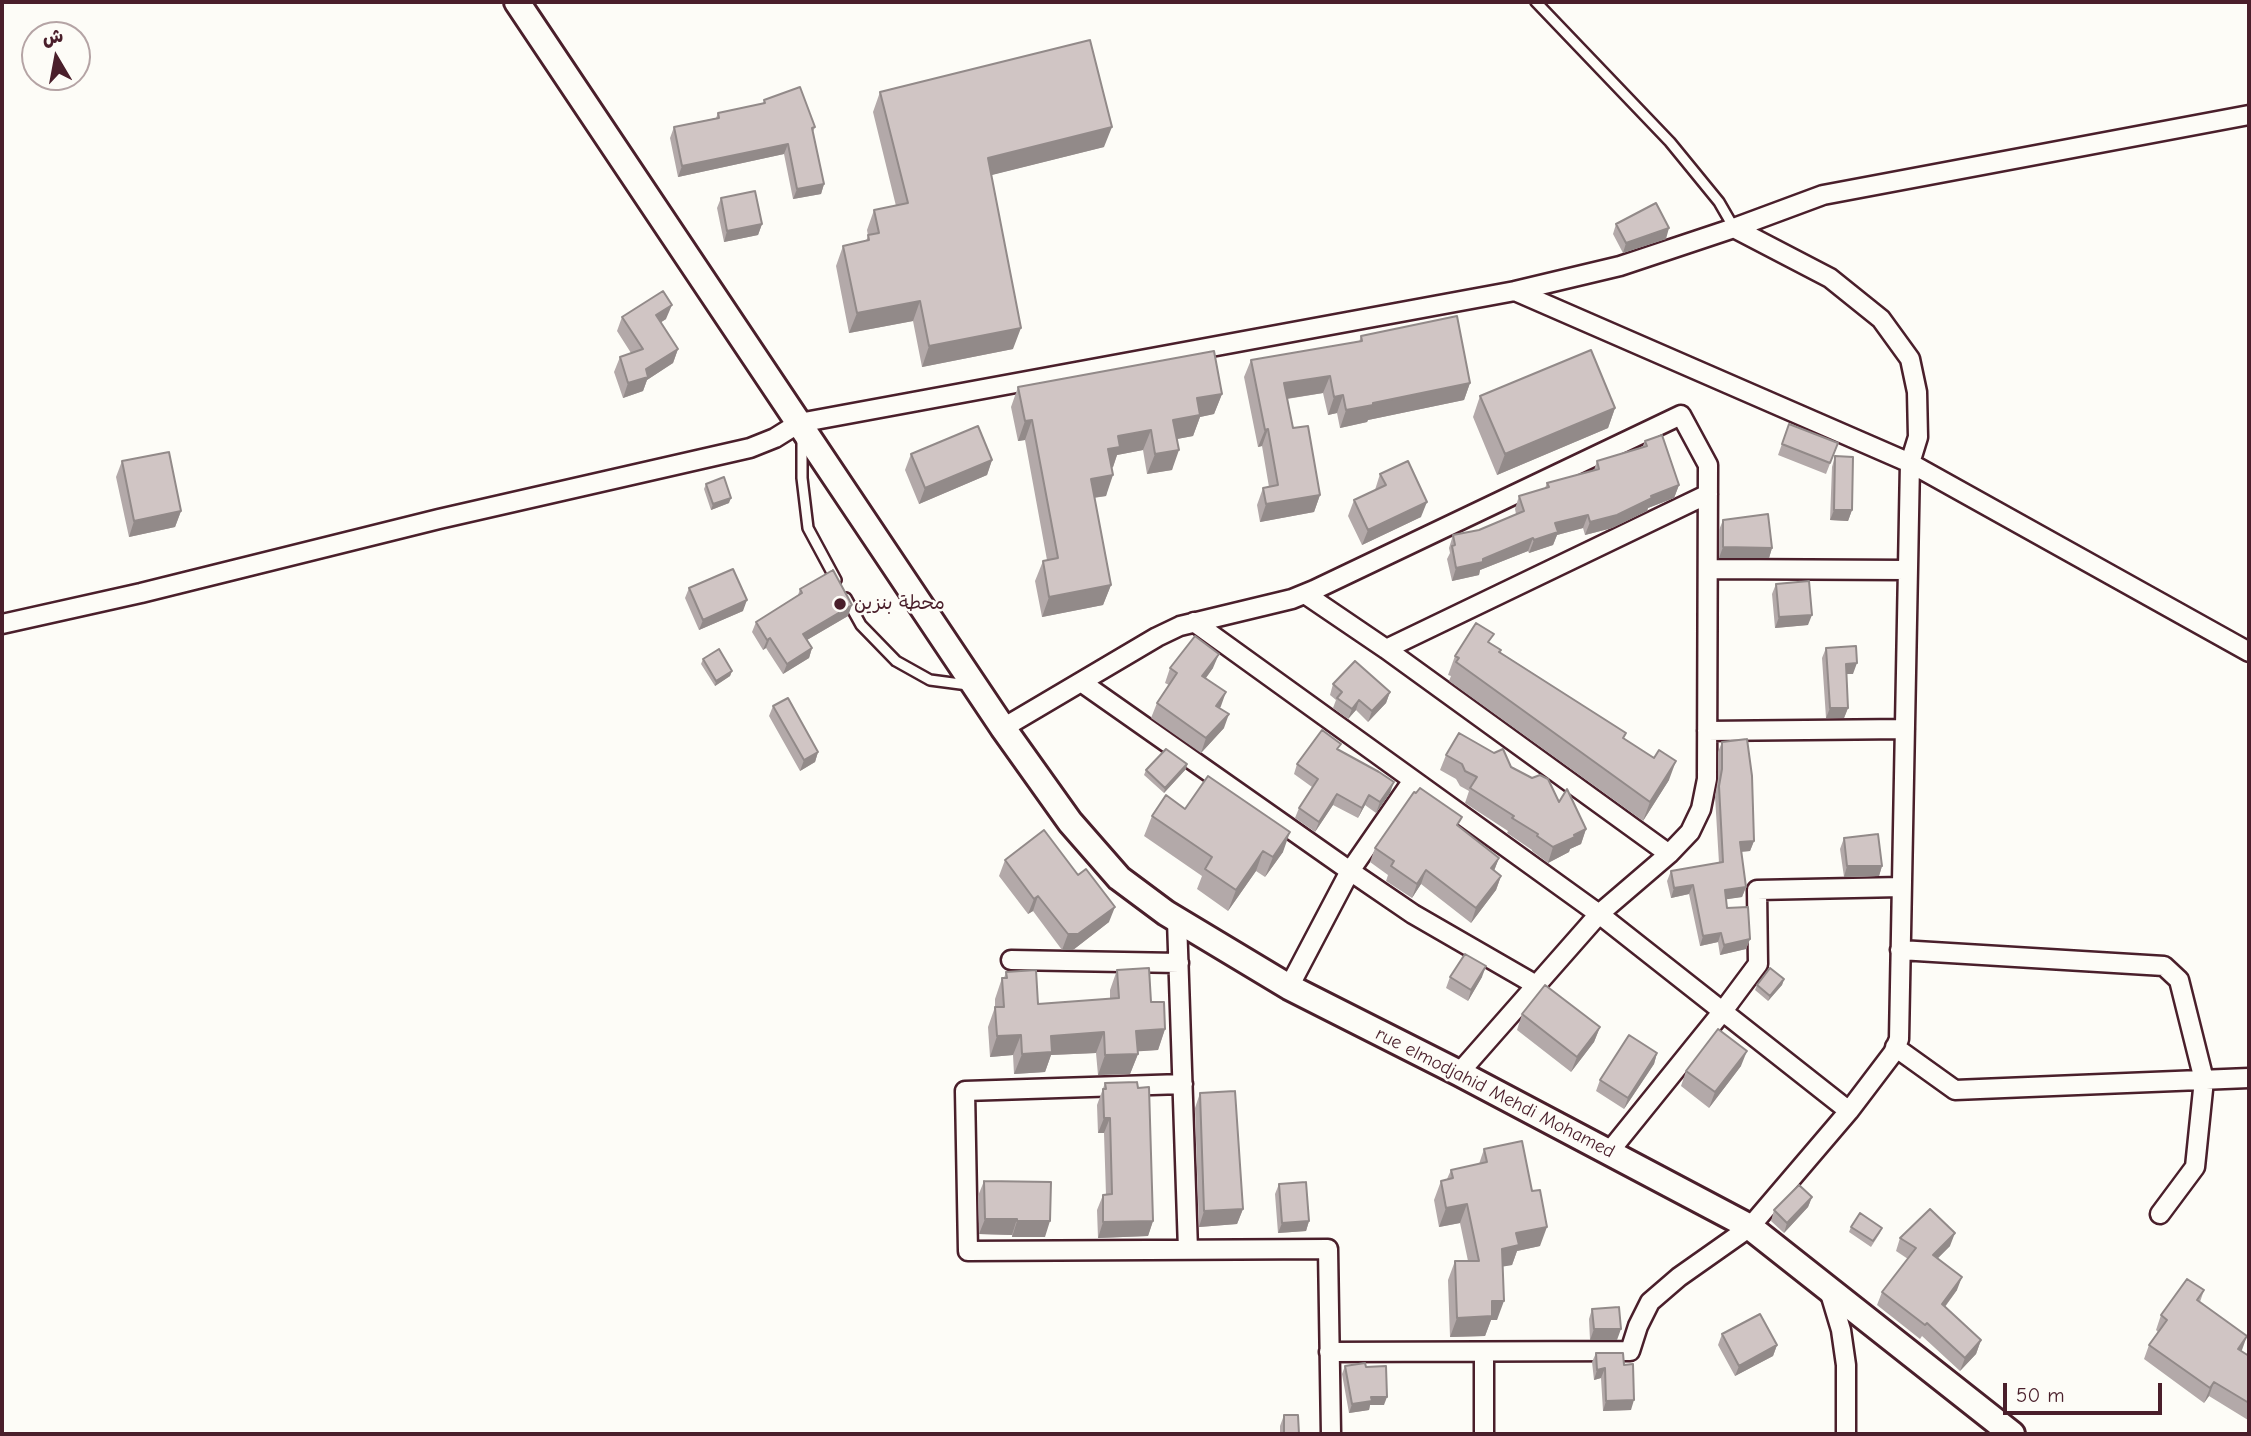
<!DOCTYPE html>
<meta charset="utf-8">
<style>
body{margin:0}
#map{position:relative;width:2251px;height:1436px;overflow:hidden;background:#fdfcf7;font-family:"Comic Neue","Playpen Sans Arabic",sans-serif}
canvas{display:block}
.frame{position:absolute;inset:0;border:4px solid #4a1f2b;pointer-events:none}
.north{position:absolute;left:21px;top:21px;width:70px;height:70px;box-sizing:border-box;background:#fdfcf7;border:2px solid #b5a4a5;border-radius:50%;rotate:350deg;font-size:19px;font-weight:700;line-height:28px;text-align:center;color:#4a1f2b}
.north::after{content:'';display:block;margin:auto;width:24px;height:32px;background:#4a1f2b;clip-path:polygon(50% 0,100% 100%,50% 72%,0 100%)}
.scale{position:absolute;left:2003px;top:1383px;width:159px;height:32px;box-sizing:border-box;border:4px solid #4a1f2b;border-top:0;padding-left:9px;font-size:21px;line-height:24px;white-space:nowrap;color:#4a1f2b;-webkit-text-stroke:5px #fdfcf7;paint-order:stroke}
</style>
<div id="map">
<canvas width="2251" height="1436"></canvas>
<div class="frame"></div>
<div class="north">ش</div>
<div class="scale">50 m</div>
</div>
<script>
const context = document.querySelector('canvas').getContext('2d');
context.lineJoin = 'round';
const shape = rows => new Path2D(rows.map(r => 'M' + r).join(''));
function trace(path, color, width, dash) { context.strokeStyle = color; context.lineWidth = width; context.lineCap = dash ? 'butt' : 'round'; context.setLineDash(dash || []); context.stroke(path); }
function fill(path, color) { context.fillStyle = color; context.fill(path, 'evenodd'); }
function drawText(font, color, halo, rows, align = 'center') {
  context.font = font + ' "Comic Neue","Playpen Sans Arabic",sans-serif'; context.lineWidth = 5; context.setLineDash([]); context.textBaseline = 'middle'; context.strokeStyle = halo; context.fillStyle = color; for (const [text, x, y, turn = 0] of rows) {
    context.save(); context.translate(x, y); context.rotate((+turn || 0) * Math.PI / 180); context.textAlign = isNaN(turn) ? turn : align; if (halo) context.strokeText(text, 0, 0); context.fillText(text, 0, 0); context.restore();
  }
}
const service = shape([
 [1536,2,1670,142,1719,202,1734,228],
 [802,440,802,478,808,528,836,580],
 [846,598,861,625,896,661,930,680,968,685]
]);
const minor = shape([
 [1734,228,1823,195,2249,115],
 [1708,569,1908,570],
 [1305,594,1386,649,1669,854],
 [1194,622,1599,914,1849,1111],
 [2,624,141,593,439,519,750,448,775,438,799,423,1515,291,1910,463,2249,652],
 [1386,649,1708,494],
 [1081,682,1350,871,1413,914,1536,985],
 [1003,728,1157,637,1180,626,1292,599,1314,590,1681,415,1708,465,1707,779,1701,809,1690,832,1669,854,1599,914,1459,1073],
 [1707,731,1905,729],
 [1177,920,1188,1250],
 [1900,950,2164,966,2179,980,2204,1080,2195,1167,2160,1214],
 [1011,960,1179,963],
 [1289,987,1350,871,1413,780],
 [1895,1047,1955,1090,2249,1078],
 [1183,1084,965,1091,968,1251,1328,1249,1331,1434],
 [1609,1152,1723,1011,1758,964,1757,890,1901,887],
 [1829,1290,1841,1330,1846,1365,1846,1434],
 [1329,1352,1630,1351,1638,1326,1650,1302,1679,1277,1750,1227,1849,1111,1893,1053,1899,1039,1910,463,1918,437,1917,392,1910,359,1881,319,1830,278,1734,228,1620,266,1515,291],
 [1484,1352,1484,1434]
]);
const secondary = shape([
 [517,2,1003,728,1070,822,1119,878,1166,913,1289,987,1459,1073,1750,1227,2012,1434]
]);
const wall = shape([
 [880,92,1104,147,991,175,1013,349,922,367,913,321,849,333,836,266,843,246,866,241,868,236,867,230,874,210,896,206,873,112],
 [764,100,815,127,813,132,824,184,821,194,793,199,784,154,678,177,670,138,674,127,716,118,718,113,763,104],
 [721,198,762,224,758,235,724,242,717,208],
 [1616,224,1666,239,1623,253,1613,234],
 [622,317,666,319,661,322,678,349,673,363,647,380,643,391,623,398,614,372,620,357,631,353,617,331],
 [1361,336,1470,383,1464,400,1368,420,1367,422,1340,428,1337,413,1328,415,1323,393,1287,399,1293,428,1320,495,1314,512,1260,522,1257,505,1263,488,1269,487,1262,446,1258,447,1244,377,1251,360,1359,342],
 [1018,387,1222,394,1214,414,1200,417,1193,436,1177,439,1172,470,1147,474,1143,450,1117,455,1113,467,1112,468,1106,496,1094,498,1111,585,1103,605,1042,617,1035,581,1043,561,1047,560,1025,440,1018,441,1011,407],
 [1480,396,1615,408,1608,428,1497,475,1473,417],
 [1789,424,1838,443,1826,474,1778,455],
 [1645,441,1679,485,1674,498,1648,508,1647,511,1612,528,1585,535,1583,528,1557,535,1553,545,1529,553,1528,551,1480,570,1479,575,1452,581,1447,559,1450,553,1449,548,1453,535,1479,530,1516,514,1515,509,1519,496,1545,488,1547,483,1594,470,1597,461,1642,448],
 [911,454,992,460,987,475,919,504,905,470],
 [1835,456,1852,510,1848,521,1830,520,1832,467],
 [122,461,181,511,175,527,129,537,116,477],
 [1380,474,1421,517,1362,545,1348,516,1354,500,1375,490],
 [706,484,729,503,711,510,704,489],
 [1723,520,1772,548,1769,558,1719,558,1719,530],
 [1776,584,1808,625,1775,628,1772,594],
 [689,588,743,611,699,630,685,598],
 [800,589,848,616,807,640,812,648,809,658,783,674,766,648,763,650,752,632,756,622,798,595],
 [1490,643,1500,652,1626,733,1624,738,1669,780,1643,821,1449,681,1451,676,1448,675,1455,656],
 [1826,648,1853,674,1846,674,1848,708,1844,718,1826,718,1822,658],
 [703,659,732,671,730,676,715,686,701,664],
 [1170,668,1213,668,1206,678,1221,706,1220,708,1224,728,1201,753,1151,718,1157,703,1169,685,1165,683],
 [1333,684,1390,692,1386,703,1368,722,1356,710,1348,719,1333,708,1336,700,1330,695],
 [773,706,818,752,815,762,800,771,769,716],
 [1722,742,1754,841,1750,851,1741,852,1746,887,1742,897,1726,899,1727,908,1750,939,1746,949,1720,955,1718,942,1700,946,1689,894,1671,898,1667,881,1671,871,1719,863,1715,796,1718,779,1718,752],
 [1338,750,1390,793,1376,813,1365,805,1358,818,1333,805,1315,832,1295,818,1299,808,1312,787,1294,774,1297,764],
 [1446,755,1511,767,1559,802,1586,829,1581,844,1570,849,1569,852,1548,863,1532,851,1532,850,1507,833,1508,831,1465,803,1469,791,1460,786,1456,779,1440,770],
 [1187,764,1186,769,1164,793,1144,775,1146,770],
 [1185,809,1283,852,1265,877,1256,871,1228,911,1197,889,1202,876,1144,836,1152,816],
 [1459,827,1499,858,1494,871,1501,876,1496,890,1471,923,1421,884,1412,898,1386,881,1388,875,1370,862,1375,848],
 [1844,838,1882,866,1879,876,1844,877,1840,849],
 [1005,860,1078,875,1109,922,1073,950,1062,950,1033,911,1028,914,999,876],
 [1117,970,1151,1002,1165,1029,1158,1050,1137,1051,1138,1054,1130,1074,1098,1075,1096,1053,1051,1055,1045,1072,1014,1074,1013,1055,990,1057,988,1027,995,1007,995,999,1002,978,1004,978,1006,972,1038,1004,1110,999,1110,990],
 [1450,977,1482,977,1468,1001,1446,988],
 [1784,979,1782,985,1768,1001,1755,990,1757,985],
 [1522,1014,1600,1027,1594,1042,1571,1072,1517,1030],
 [1657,1053,1654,1064,1624,1109,1596,1091,1600,1080],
 [1741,1066,1709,1108,1681,1086,1686,1071],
 [1105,1083,1153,1221,1148,1236,1098,1238,1097,1210,1103,1195,1106,1195,1104,1133,1098,1133,1097,1105],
 [1200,1093,1243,1209,1237,1224,1199,1227,1195,1108],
 [1484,1149,1540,1246,1517,1251,1512,1265,1502,1266,1497,1320,1491,1320,1485,1336,1450,1337,1448,1280,1455,1261,1468,1261,1460,1223,1439,1227,1434,1200,1441,1181,1447,1179,1451,1170,1479,1164],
 [984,1181,1045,1237,1012,1237,1012,1235,979,1234,978,1196],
 [1279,1184,1309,1221,1306,1231,1278,1233,1275,1194],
 [1812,1197,1808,1207,1784,1233,1771,1221,1774,1210],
 [1851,1227,1882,1228,1880,1233,1871,1247,1849,1232],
 [1900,1238,1950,1246,1938,1258,1957,1290,1945,1307,1981,1340,1976,1354,1960,1371,1922,1336,1920,1339,1877,1305,1882,1292,1908,1259,1896,1251],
 [2204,1290,2200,1302,2241,1351,2249,1356,2249,1417,2248,1420,2209,1396,2204,1403,2144,1359,2149,1345,2158,1332,2156,1330,2161,1315],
 [1592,1309,1617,1340,1590,1340,1589,1319],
 [1722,1334,1777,1345,1773,1356,1735,1376,1718,1345],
 [1596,1353,1624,1365,1631,1410,1603,1411,1601,1378,1594,1380,1592,1362],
 [1345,1366,1366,1367,1384,1405,1370,1405,1369,1410,1349,1413,1342,1374],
 [1284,1415,1299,1434,1280,1434,1280,1426]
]);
const shadedWall = shape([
 [1112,127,1104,147,980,178,988,158],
 [788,144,784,154,678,177,682,166],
 [824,184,821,194,793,199,797,189],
 [762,224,758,235,724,242,727,231],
 [1669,228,1666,239,1623,253,1626,243],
 [920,301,913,321,849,333,857,313],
 [672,305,666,319,651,329,656,315],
 [1021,328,1013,349,922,367,929,346],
 [678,349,673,363,647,380,643,391,623,398,628,383,646,369],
 [1330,376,1323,393,1278,400,1284,383],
 [1470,383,1464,400,1368,420,1367,422,1340,428,1346,410,1373,403],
 [1222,394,1214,414,1200,417,1193,436,1166,441,1173,420,1197,398],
 [1343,395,1337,413,1328,415,1334,397],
 [1615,408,1608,428,1497,475,1505,454],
 [1032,420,1025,440,1018,441,1025,421],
 [1268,429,1262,446,1258,447,1265,430],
 [1151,430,1143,450,1117,455,1113,467,1101,470,1108,449,1118,436],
 [1179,450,1172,470,1147,474,1155,454],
 [992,460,987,475,919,504,925,488],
 [1113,475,1106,496,1083,499,1091,479],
 [1679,485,1674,498,1648,508,1647,511,1612,528,1585,535,1590,522],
 [1320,495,1314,512,1260,522,1266,504],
 [731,498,729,503,711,510,713,504],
 [1427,502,1421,517,1362,545,1368,530],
 [1834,510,1852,510,1848,521,1830,520],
 [181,511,175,527,129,537,134,521],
 [1588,515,1583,528,1557,535,1553,545,1529,553,1534,540,1555,523],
 [1533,538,1528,551,1480,570,1479,575,1452,581,1456,568,1483,559],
 [1723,547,1772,548,1769,558,1719,558],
 [1111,585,1103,605,1042,617,1049,597],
 [747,600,743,611,699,630,703,620],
 [852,605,848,616,800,644,803,634],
 [1812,615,1808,625,1775,628,1779,617],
 [770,638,766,648,763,650,767,640],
 [812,648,809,658,783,674,787,664],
 [1219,654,1213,668,1197,690,1202,676],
 [1857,663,1853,674,1842,674,1846,664],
 [732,671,730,676,715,686,716,681],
 [1226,692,1221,706,1211,720,1216,706],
 [1390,692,1386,703,1368,722,1372,711],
 [1359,700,1356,710,1348,719,1352,709],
 [1830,708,1848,708,1844,718,1826,718],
 [1229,714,1224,728,1201,753,1206,738],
 [818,752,815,762,800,771,804,760],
 [1676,761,1669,780,1643,821,1650,802],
 [1187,764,1186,769,1164,793,1165,788],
 [1394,782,1390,793,1376,813,1380,802],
 [1337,794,1333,805,1315,832,1319,822],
 [1369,795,1365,805,1358,818,1362,808],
 [1586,829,1581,844,1570,849,1569,852,1548,863,1553,847,1574,835],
 [1290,832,1283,852,1265,877,1273,857],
 [1754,841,1750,851,1736,852,1740,842],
 [1263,851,1256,871,1228,911,1236,890],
 [1499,858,1493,873,1491,868],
 [1847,866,1882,866,1879,876,1844,877],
 [1426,870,1421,884,1412,898,1417,884],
 [1501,876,1496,890,1471,923,1476,908],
 [1693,885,1689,894,1671,898,1674,888],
 [1746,887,1742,897,1722,900,1725,890],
 [1038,896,1033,911,1028,914,1034,899],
 [1115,907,1109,922,1073,950,1062,950,1068,934],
 [1721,933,1718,942,1700,946,1703,936],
 [1750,939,1746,949,1720,955,1724,945],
 [1486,966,1482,977,1468,1001,1471,990],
 [1784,979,1782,985,1768,1001,1770,996],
 [1600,1027,1594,1042,1571,1072,1577,1057],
 [1165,1029,1158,1050,1129,1052,1136,1031],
 [1104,1032,1096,1053,1051,1055,1045,1072,1014,1074,1022,1054,1051,1036],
 [1021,1035,1013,1055,990,1057,997,1036],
 [1747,1051,1741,1066,1709,1108,1715,1092],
 [1657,1053,1654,1064,1624,1109,1628,1098],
 [1138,1054,1130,1074,1098,1075,1105,1055],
 [1104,1118,1110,1118,1104,1133,1098,1133],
 [1812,1197,1808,1207,1784,1233,1787,1223],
 [1467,1204,1460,1223,1439,1227,1446,1208],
 [1243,1209,1237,1224,1199,1227,1204,1211],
 [985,1219,1017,1219,1012,1235,979,1234],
 [1017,1221,1050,1221,1045,1237,1012,1237],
 [1153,1221,1148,1236,1098,1238,1103,1222],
 [1309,1221,1306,1231,1278,1233,1282,1223],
 [1547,1227,1540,1246,1517,1251,1512,1265,1495,1268,1502,1249,1516,1233],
 [1955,1233,1950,1246,1928,1268,1933,1255],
 [1962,1277,1957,1290,1937,1317,1942,1304],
 [1492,1301,1504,1301,1497,1320,1491,1320,1485,1336,1450,1337,1457,1318],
 [1594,1329,1621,1329,1617,1340,1590,1340],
 [2247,1336,2242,1350,2232,1364,2238,1349],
 [1981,1340,1976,1354,1960,1371,1965,1358],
 [1777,1345,1773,1356,1735,1376,1739,1366],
 [1605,1368,1601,1378,1594,1380,1597,1370],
 [2214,1382,2209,1396,2204,1403,2210,1388],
 [1371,1397,1387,1397,1384,1405,1370,1405,1369,1410,1349,1413,1352,1404],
 [1634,1400,1631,1410,1603,1411,1606,1401]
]);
const building = shape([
 [1090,40,1112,127,988,158,1021,328,929,346,920,301,857,313,843,246,869,240,868,235,879,233,874,210,908,203,880,92,1090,40],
 [800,87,815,127,812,128,824,184,797,189,788,144,682,166,674,127,719,118,718,113,765,103,764,100,800,87],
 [755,191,762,224,727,231,721,198,755,191],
 [1656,203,1669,228,1626,243,1616,224,1656,203],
 [663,291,672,305,656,315,678,349,646,369,648,377,628,383,620,357,643,349,622,317,663,291],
 [1457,316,1470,383,1373,403,1373,405,1346,410,1343,395,1334,397,1330,376,1284,383,1293,428,1308,426,1320,495,1266,504,1263,488,1278,485,1268,429,1265,430,1251,360,1362,341,1361,336,1457,316],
 [1591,350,1615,408,1505,454,1480,396,1591,350],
 [1214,351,1222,394,1197,398,1200,415,1173,420,1179,450,1155,454,1151,430,1118,436,1120,447,1108,449,1113,475,1091,479,1111,585,1049,597,1043,561,1058,558,1032,420,1025,421,1018,387,1214,351],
 [1789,424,1838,443,1830,463,1782,444,1789,424],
 [978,426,992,460,925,488,911,454,978,426],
 [1662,435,1679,485,1651,496,1652,498,1617,515,1590,522,1588,515,1555,523,1558,532,1534,540,1533,538,1483,559,1483,562,1456,568,1452,546,1455,545,1453,535,1479,530,1524,511,1519,496,1549,487,1547,483,1599,469,1597,461,1647,446,1645,441,1662,435],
 [169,452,181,511,134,521,122,461,169,452],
 [1835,456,1853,457,1852,510,1834,510,1835,456],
 [1408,461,1427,502,1368,530,1354,500,1386,485,1380,474,1408,461],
 [724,477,731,498,713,504,706,484,724,477],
 [1768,514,1772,548,1723,547,1723,520,1768,514],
 [733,569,747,600,703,620,689,588,733,569],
 [833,570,852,605,803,634,812,648,787,664,770,638,767,640,756,622,802,593,800,589,833,570],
 [1809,581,1812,615,1779,617,1776,584,1809,581],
 [1476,623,1494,634,1488,642,1501,650,1499,652,1626,733,1623,738,1654,758,1659,750,1676,761,1650,802,1456,662,1459,658,1455,656,1476,623],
 [1195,636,1219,654,1202,676,1226,692,1216,706,1229,714,1206,738,1157,703,1177,673,1170,668,1195,636],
 [1856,646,1857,663,1846,664,1848,708,1830,708,1826,648,1856,646],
 [719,649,732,671,716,681,703,659,719,649],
 [1355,661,1390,692,1372,711,1359,700,1352,709,1337,698,1342,692,1333,684,1355,661],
 [788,698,818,752,804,760,773,706,788,698],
 [1322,730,1341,744,1337,749,1379,772,1394,782,1380,802,1369,795,1362,808,1337,794,1319,822,1299,808,1318,779,1297,764,1322,730],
 [1459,733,1494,753,1503,749,1511,767,1532,778,1540,775,1548,779,1559,802,1567,789,1586,829,1574,835,1575,837,1553,847,1537,836,1538,834,1512,818,1514,816,1470,788,1477,777,1465,771,1462,764,1446,755,1459,733],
 [1747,739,1752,776,1754,841,1740,842,1746,887,1725,890,1727,908,1748,907,1750,939,1724,945,1721,933,1703,936,1693,885,1674,888,1671,871,1723,862,1719,786,1722,769,1722,742,1747,739],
 [1166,749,1187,764,1165,788,1146,770,1166,749],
 [1208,776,1290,832,1273,857,1263,851,1236,890,1205,869,1212,857,1152,816,1166,795,1185,809,1208,776],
 [1420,788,1462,817,1457,825,1499,858,1491,868,1501,876,1476,908,1426,870,1417,884,1391,866,1394,861,1375,848,1414,792,1416,793,1420,788],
 [1044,830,1078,875,1086,869,1115,907,1078,934,1068,934,1038,896,1034,899,1005,860,1044,830],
 [1878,834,1882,866,1847,866,1844,838,1878,834],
 [1465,954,1486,966,1471,990,1450,977,1465,954],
 [1149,968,1151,1002,1164,1002,1165,1029,1136,1031,1138,1054,1105,1055,1104,1032,1051,1036,1052,1052,1022,1054,1021,1035,997,1036,995,1007,1004,1007,1002,978,1007,978,1006,972,1036,970,1038,1004,1119,998,1117,970,1149,968],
 [1770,968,1784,979,1770,996,1757,985,1770,968],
 [1545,985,1600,1027,1577,1057,1522,1014,1545,985],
 [1718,1029,1747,1051,1715,1092,1686,1071,1718,1029],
 [1629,1035,1657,1053,1628,1098,1600,1080,1629,1035],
 [1137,1082,1138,1088,1149,1087,1153,1221,1103,1222,1103,1195,1112,1194,1110,1118,1104,1118,1103,1089,1106,1089,1105,1083,1137,1082],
 [1235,1091,1243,1209,1204,1211,1200,1093,1235,1091],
 [1522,1141,1532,1191,1540,1190,1547,1227,1516,1233,1519,1245,1502,1249,1504,1301,1492,1301,1492,1316,1457,1318,1455,1261,1479,1261,1467,1204,1446,1208,1441,1181,1453,1178,1451,1170,1487,1162,1484,1149,1522,1141],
 [984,1181,1051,1182,1050,1221,1017,1221,1017,1219,985,1219,984,1181],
 [1306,1182,1309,1221,1282,1223,1279,1184,1306,1182],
 [1799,1185,1812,1197,1787,1223,1774,1210,1799,1185],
 [1930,1209,1955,1233,1933,1255,1962,1277,1942,1304,1981,1340,1965,1358,1927,1323,1925,1325,1882,1292,1916,1248,1900,1238,1930,1209],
 [1860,1213,1882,1228,1873,1241,1851,1227,1860,1213],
 [2187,1279,2204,1290,2197,1300,2247,1336,2238,1349,2249,1356,2249,1403,2214,1382,2210,1388,2149,1345,2167,1320,2161,1315,2187,1279],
 [1619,1307,1621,1329,1594,1329,1592,1309,1619,1307],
 [1760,1314,1777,1345,1739,1366,1722,1334,1760,1314],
 [1596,1353,1623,1353,1624,1365,1633,1364,1634,1400,1606,1401,1605,1368,1597,1370,1596,1353],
 [1365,1363,1366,1367,1386,1366,1387,1397,1371,1397,1372,1401,1352,1404,1345,1366,1365,1363],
 [1284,1415,1298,1415,1299,1434,1284,1434,1284,1415]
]);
const markers = [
 [840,604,7,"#4a1f2b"]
];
const poiNames = [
 ["محطة بنزين",854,604]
];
const streetNames = [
 ["rue elmodjahid Mehdi Mohamed",1495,1093,27]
];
trace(service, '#4a1f2b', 14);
trace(minor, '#4a1f2b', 23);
trace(secondary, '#4a1f2b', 30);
trace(service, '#fdfcf7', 9);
trace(minor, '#fdfcf7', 18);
trace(secondary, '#fdfcf7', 24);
fill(wall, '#b3a9a9');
fill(shadedWall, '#928a89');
fill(building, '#d0c5c4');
trace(building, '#928a89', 2);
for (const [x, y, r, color] of markers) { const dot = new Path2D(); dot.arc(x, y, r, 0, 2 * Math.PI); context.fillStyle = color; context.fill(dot); trace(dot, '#fdfcf7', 2.5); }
drawText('19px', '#4a1f2b', '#fdfcf7', poiNames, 'left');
drawText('19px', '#4a1f2b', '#fdfcf7', streetNames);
</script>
